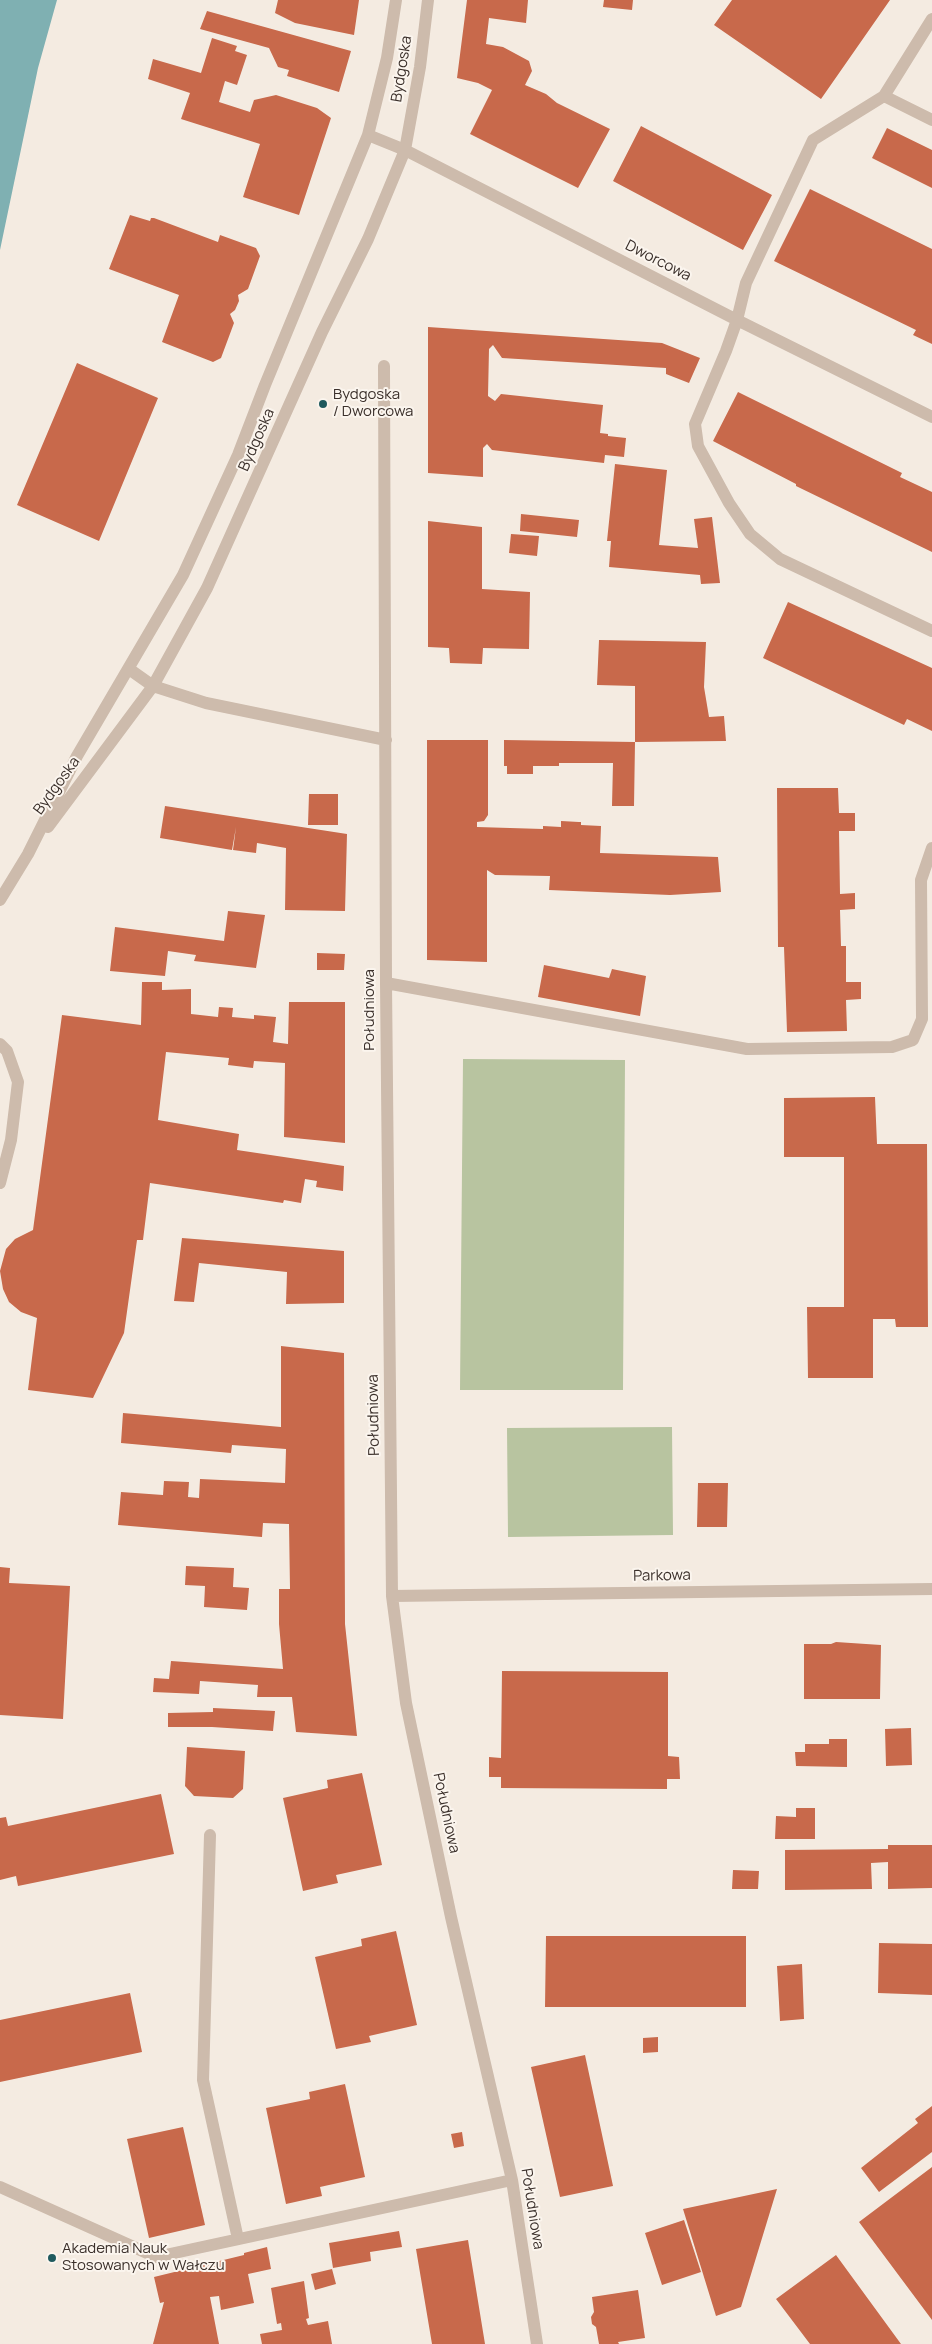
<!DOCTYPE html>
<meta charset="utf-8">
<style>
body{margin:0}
canvas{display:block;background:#f4ebe1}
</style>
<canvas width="932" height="2344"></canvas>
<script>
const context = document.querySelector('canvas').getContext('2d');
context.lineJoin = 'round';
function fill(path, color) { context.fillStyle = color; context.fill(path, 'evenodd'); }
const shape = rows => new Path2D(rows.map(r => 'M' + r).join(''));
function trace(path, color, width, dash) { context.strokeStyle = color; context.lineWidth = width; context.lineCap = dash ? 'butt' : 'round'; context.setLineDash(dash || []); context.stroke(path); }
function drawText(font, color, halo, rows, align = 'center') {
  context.font = font + ' Manrope,sans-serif'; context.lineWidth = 4; context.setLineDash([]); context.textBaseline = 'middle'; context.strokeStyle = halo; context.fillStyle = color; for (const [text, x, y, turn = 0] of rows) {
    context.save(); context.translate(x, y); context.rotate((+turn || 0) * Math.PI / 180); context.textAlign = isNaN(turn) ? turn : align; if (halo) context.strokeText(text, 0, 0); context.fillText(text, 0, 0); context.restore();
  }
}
const green = shape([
 [463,1059,625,1060,623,1390,460,1390],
 [672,1427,673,1535,508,1537,507,1428]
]);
const water = shape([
 [0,0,57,0,38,68,0,250]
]);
const building = shape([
 [278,0,359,0,354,35,295,23,275,13],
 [467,0,528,0,526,23,489,18,486,44,503,47,529,61,532,71,525,85,546,94,557,103,610,129,578,188,470,134,492,90,478,83,457,78],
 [604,0,633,0,632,10,603,7],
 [732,0,890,0,821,99,714,25],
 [207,11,351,51,339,92,287,76,289,70,278,67,269,48,200,29],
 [212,38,237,46,235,51,247,55,237,85,225,81,219,102,250,112,254,100,276,95,317,108,331,118,299,215,243,197,260,144,181,119,190,93,148,79,153,59,201,73],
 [641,126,772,195,743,250,613,181],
 [887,128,932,150,932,188,872,158],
 [810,189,932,249,932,344,913,335,916,330,774,261],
 [130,215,150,221,151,218,154,218,218,242,220,235,256,248,260,256,248,289,238,295,239,301,235,310,230,314,234,323,221,358,213,362,162,342,179,295,109,269],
 [428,327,662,343,700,358,689,383,666,374,666,368,502,358,493,345,489,349,488,396,495,401,501,394,603,405,600,433,608,434,608,436,626,438,624,457,605,455,604,463,492,450,487,444,483,448,483,477,428,473],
 [77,363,158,398,99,541,17,505],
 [738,392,902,473,900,477,932,492,932,552,796,486,796,484,713,441],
 [615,464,667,470,659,545,698,548,694,519,712,517,720,583,701,584,700,575,609,567,611,541,607,541],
 [521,514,579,520,577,537,520,531],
 [428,521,482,527,482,589,530,592,529,649,483,648,482,664,450,663,449,648,428,647],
 [511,534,539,536,537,556,509,553],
 [788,602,932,668,932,731,907,719,904,725,763,658],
 [599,640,706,642,704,687,709,717,724,716,726,741,635,742,634,806,612,806,613,763,559,763,559,766,533,766,533,774,507,774,507,766,504,766,504,740,635,742,635,686,597,685],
 [427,740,488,740,488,815,484,821,477,822,477,827,543,829,543,826,561,827,561,821,579,822,581,822,581,825,601,826,600,853,718,857,721,892,670,895,549,890,550,876,495,875,487,870,487,962,427,960],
 [777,788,838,788,839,813,855,813,855,831,839,831,840,894,855,893,855,909,840,910,841,946,846,946,846,982,861,982,861,999,846,1000,847,1031,787,1032,784,947,778,947],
 [309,794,338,794,338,825,308,825],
 [165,806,347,834,345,911,285,910,286,848,257,843,256,853,233,850,236,827,232,850,160,838],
 [228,911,265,915,256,968,194,961,196,955,168,951,165,976,110,971,115,927,224,941],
 [317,953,345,954,344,970,317,970],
 [544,965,609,978,612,969,646,976,640,1016,538,997],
 [142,982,162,982,162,990,191,989,191,1014,218,1017,219,1007,233,1008,232,1017,254,1019,254,1015,276,1017,273,1042,288,1044,289,1002,345,1002,345,1143,284,1137,285,1063,254,1061,253,1068,228,1065,229,1058,166,1052,158,1120,239,1134,237,1150,344,1166,343,1191,316,1187,317,1181,305,1179,301,1203,284,1200,283,1203,150,1183,143,1240,137,1240,124,1333,93,1398,28,1390,37,1318,21,1312,9,1302,3,1289,0,1271,6,1249,15,1239,33,1230,62,1015,141,1025],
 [875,1097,877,1144,927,1144,928,1327,896,1327,895,1319,873,1319,873,1378,808,1378,807,1307,844,1307,844,1157,784,1157,784,1098],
 [182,1238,344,1251,344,1303,286,1304,287,1272,199,1263,194,1302,174,1301],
 [281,1346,344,1353,345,1624,357,1736,296,1732,292,1697,257,1697,258,1685,200,1681,199,1694,153,1692,154,1678,169,1679,171,1661,283,1669,279,1624,279,1589,290,1589,289,1524,263,1523,262,1537,118,1525,121,1492,163,1495,164,1481,189,1482,188,1497,199,1498,200,1479,285,1483,286,1449,232,1445,231,1453,121,1443,123,1413,281,1427],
 [698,1483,728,1483,727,1527,697,1527],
 [186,1566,234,1568,233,1587,249,1588,247,1610,204,1607,205,1586,185,1585],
 [0,1567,10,1568,9,1583,70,1586,63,1719,0,1715],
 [836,1642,881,1645,880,1699,804,1699,804,1644,831,1644],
 [502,1671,668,1672,668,1756,679,1757,680,1779,667,1779,667,1789,501,1788,501,1777,489,1777,489,1757,501,1758],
 [213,1708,275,1711,273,1731,212,1727,168,1727,168,1713,213,1712],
 [911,1728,912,1765,886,1766,885,1729],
 [829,1739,847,1739,847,1767,796,1766,795,1752,805,1752,805,1744,829,1744],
 [187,1747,245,1751,243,1789,233,1798,194,1796,185,1786],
 [362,1773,382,1865,336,1875,338,1883,303,1891,283,1798,328,1788,327,1780],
 [161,1794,174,1854,18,1886,16,1876,0,1880,0,1818,6,1817,8,1826],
 [796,1808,815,1808,815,1839,775,1839,776,1816,796,1817],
 [888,1845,932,1845,932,1888,888,1889,888,1862,871,1863,872,1889,785,1890,785,1850,888,1849],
 [733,1870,759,1871,758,1889,732,1889],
 [396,1931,417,2025,369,2036,371,2042,336,2049,315,1957,362,1946,361,1939],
 [546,1936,746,1936,746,2007,545,2007],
 [879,1943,932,1944,932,1995,878,1993],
 [802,1964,804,2019,780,2021,777,1966],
 [130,1993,142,2052,0,2082,0,2020],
 [658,2037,658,2052,643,2053,643,2038],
 [585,2055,613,2186,560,2197,531,2067],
 [345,2084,365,2177,320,2187,322,2196,286,2204,266,2108,310,2099,309,2092],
 [932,2106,932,2152,879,2192,861,2168,918,2123,915,2119],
 [183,2127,205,2225,149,2238,127,2139],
 [462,2132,464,2146,454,2148,451,2134],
 [932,2167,932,2320,859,2222],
 [777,2189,741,2307,716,2316,683,2209],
 [684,2220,701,2272,662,2285,645,2233],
 [399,2231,402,2247,370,2252,371,2261,333,2268,329,2243],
 [468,2240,485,2344,432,2344,416,2249],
 [267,2247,271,2269,248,2274,254,2303,221,2310,219,2296,210,2297,219,2344,153,2344,164,2302,160,2303,154,2277,244,2255,244,2253],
 [836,2255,901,2344,810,2344,776,2299],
 [332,2269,336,2284,315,2290,311,2274],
 [304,2281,309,2318,306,2319,308,2325,328,2321,332,2344,262,2344,260,2334,282,2330,281,2323,277,2324,271,2288],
 [638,2290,645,2338,618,2342,619,2344,599,2344,596,2327,592,2324,591,2317,594,2312,592,2297]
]);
const minor = shape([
 [932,19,884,96,813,140,746,283,737,320,726,351,695,424,698,446,729,503,750,534,780,559,932,631],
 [884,96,932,120],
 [368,135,405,150,737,320,932,417],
 [384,366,386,983,392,1596,406,1703,451,1917,512,2180,537,2344],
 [129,669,153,686,206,703,386,740],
 [48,827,153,686,207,588,322,332,368,239,405,150,420,67,428,0],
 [0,900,28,854,77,756,183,575,238,455,265,385,368,135,387,58,396,0],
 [386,983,747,1049,892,1047,913,1040,922,1019,921,880,932,848],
 [0,1044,7,1051,18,1082,11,1140,0,1183],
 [392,1596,932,1589],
 [210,1835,203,2080,238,2239],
 [0,2187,156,2257,512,2180]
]);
const markers = [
 [323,404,5,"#1f5a5e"],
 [52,2258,5,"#1f5a5e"]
];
const streetNames = [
 ["Bydgoska",402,69,-81],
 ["Dworcowa",658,261,27],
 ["Bydgoska",257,440,-66],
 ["Bydgoska",57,786,-54],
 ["Południowa",370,1010,-90],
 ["Południowa",374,1415,-91],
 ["Parkowa",662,1576,-1],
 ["Południowa",446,1813,78],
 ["Południowa",532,2209,81]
];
const poiNames = [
 ["Bydgoska",333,395],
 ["/ Dworcowa",333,412],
 ["Akademia Nauk",62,2249],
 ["Stosowanych w Wałczu",62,2266]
];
fill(green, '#b8c4a0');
fill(water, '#7fb0b2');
fill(building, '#c8694b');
trace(minor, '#cdbbac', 12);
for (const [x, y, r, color] of markers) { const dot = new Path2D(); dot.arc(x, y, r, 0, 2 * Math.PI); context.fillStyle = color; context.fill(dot); trace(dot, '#fbf5ee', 2); }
drawText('15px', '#3b302b', '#fbf5ee', streetNames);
drawText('15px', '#3b302b', '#fbf5ee', poiNames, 'left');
</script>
